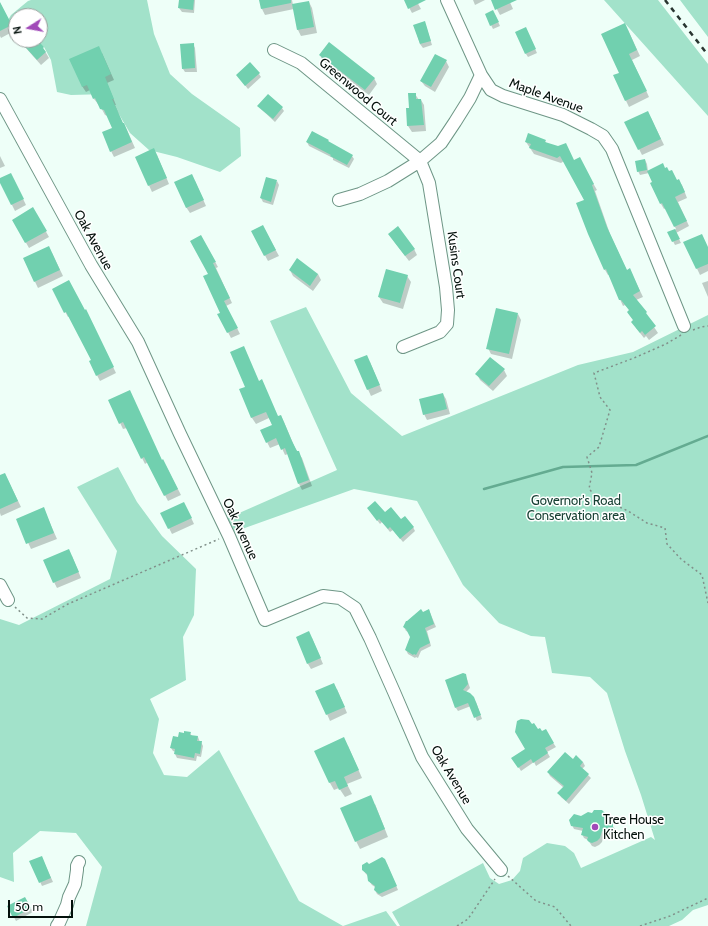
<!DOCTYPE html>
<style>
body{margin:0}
#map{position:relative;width:708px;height:926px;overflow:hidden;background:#eefff8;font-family:Cabin,sans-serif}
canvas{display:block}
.north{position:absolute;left:8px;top:8px;width:40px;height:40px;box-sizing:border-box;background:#fff;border:1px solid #9a9f9d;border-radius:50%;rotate:259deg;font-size:11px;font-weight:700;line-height:16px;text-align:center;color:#03100b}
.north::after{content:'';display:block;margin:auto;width:14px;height:18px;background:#a14ab8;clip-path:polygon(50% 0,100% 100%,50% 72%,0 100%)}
.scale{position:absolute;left:8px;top:900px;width:65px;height:18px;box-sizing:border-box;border:2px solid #03100b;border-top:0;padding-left:5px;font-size:12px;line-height:14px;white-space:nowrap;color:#03100b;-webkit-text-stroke:3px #fff;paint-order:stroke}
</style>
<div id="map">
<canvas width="708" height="926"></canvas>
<div class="north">N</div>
<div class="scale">50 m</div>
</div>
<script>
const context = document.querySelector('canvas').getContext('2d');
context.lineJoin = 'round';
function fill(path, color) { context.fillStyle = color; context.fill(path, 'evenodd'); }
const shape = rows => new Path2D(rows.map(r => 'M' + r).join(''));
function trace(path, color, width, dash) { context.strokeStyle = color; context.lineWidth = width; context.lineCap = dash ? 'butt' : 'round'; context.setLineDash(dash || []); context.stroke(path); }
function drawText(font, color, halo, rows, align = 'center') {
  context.font = font + ' Cabin,sans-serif'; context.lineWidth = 3; context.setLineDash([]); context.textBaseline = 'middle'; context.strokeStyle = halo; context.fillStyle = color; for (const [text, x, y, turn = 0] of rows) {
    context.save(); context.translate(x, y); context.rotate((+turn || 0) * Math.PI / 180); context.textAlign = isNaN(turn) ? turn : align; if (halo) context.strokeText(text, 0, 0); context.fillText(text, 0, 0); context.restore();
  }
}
const green = shape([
 [31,0,147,0,154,34,170,74,192,94,240,128,241,156,220,172,177,157,149,150,130,133,107,94,71,95,57,92,51,60,44,47,31,40,40,40,40,16,16,16,16,32,14,31,7,22,11,15,28,1],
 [604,0,658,0,708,64,708,116],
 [680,0,708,0,708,37,689,12],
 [306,307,351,393,402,436,578,365,633,352,708,315,708,905,693,910,682,920,669,926,400,926,392,912,483,863,490,878,499,884,512,880,520,871,523,858,547,843,565,846,574,853,581,868,651,837,655,840,641,795,625,751,607,693,590,677,552,673,545,637,531,636,499,623,463,585,417,501,354,489,228,534,221,521,337,470,270,321],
 [118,467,137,502,162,536,196,569,194,615,183,637,186,680,150,699,159,719,153,753,164,775,187,777,219,750,299,901,343,926,386,911,397,926,86,926,102,867,76,833,40,831,13,853,14,882,0,877,0,619,19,625,110,579,117,551,77,487]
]);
const shadow = shape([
 [180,0,195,0,194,13,182,12,179,8],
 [260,0,292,0,293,5,309,2,312,8,317,33,301,36,298,30,294,9,265,15,262,9],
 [405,0,416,0,421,9,412,13],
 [473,0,485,0,475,5],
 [492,0,509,0,513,9,500,15],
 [0,3,14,31,1,38,0,36],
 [495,15,500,26,493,29,491,25],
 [414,25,426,26,432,45,423,48,420,44],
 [628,30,640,56,632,60,649,97,629,107,614,76,620,73],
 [527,32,537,53,528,57,526,54],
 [23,40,38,40,43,48,49,58,41,65,25,47,21,41],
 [193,44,195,48,197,72,185,72,183,69],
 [102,53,114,80,107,83,116,105,115,105,123,124,124,124,127,130,135,148,114,157,111,151,113,128,108,116,105,115,99,104,98,104,94,99,90,90,86,92,82,86],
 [320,55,374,78,377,84,369,95,323,61],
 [446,61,449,67,435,92,425,86,421,81],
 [259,74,261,77,248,89,237,75],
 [415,94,419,100,421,100,424,105,426,131,412,132,408,126,407,109,410,109],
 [259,106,282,108,284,111,275,122,261,109],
 [651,118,664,145,642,155,626,123],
 [312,132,328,141,330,143,352,156,354,159,349,168,333,160,333,158,309,146,307,142],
 [545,141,547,144,574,161,579,159,597,190,595,191,610,234,627,271,630,270,643,297,636,300,658,333,649,340,646,336,644,338,636,328,634,321,628,313,630,311,625,305,623,306,609,275,608,275,605,270,589,234,585,201,564,161,561,163,534,154,526,142],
 [157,155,169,184,152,192,136,157],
 [0,156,5,166,0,168],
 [645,160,647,164,648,171,665,169,682,185,687,198,678,202,689,226,676,233,681,243,675,245,669,233,676,229,666,208,664,209,661,204,651,184,653,183,649,173,640,175,638,171],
 [0,179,14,180,26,205,15,211,0,181],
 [195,181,206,206,190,213,186,207],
 [277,181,279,185,273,205,263,202,261,198],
 [33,209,49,237,29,248,13,220],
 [252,231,266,232,279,256,268,261],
 [201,236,218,267,216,268,232,303,226,306,240,334,231,338,219,315,222,313,209,275],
 [393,240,414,249,417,255,409,261],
 [685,243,708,248,708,271,700,275],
 [52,253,63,276,38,288,24,259],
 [290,270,318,274,321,280,313,291,293,276],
 [407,276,411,282,403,309,383,303,379,297],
 [708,281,708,297,702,283],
 [53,289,88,316,116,373,100,381,90,362,92,361,70,316,68,317],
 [518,314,521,320,512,359,491,354,488,348],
 [355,361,370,362,382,391,371,396],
 [504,370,507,376,493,391,480,380,477,374],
 [259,382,278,417,281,416,284,422,295,448,302,458,312,486,302,490,299,484,288,454,285,455,280,444,270,448,267,442,273,426,269,418,256,424,252,418,240,390],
 [443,394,446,399,450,414,427,420,424,414],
 [109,400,166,466,181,495,168,501,148,462,145,464,127,428,123,429],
 [5,474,21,507,1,516,0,513,0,476],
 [368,508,385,514,401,520,413,527,415,531,403,542,393,530,390,532,382,522,380,524],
 [187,509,194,524,172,534,169,528],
 [46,514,57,539,31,549,17,519],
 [72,556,81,578,57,588,54,582],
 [429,610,436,627,427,631,431,646,421,651,418,658,416,657,415,658,408,654,406,650,411,637,409,632,406,631,404,627,423,613],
 [312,638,323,664,311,669,308,664],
 [465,675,467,679,470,688,466,692,476,702,482,719,477,721,471,706,458,711,456,708],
 [337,689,347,713,330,721,317,691],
 [538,730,542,733,545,731,556,747,547,752,550,757,536,766,534,762,521,771,513,758,526,749],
 [190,733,192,736,198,737,200,742,201,742,203,746,201,757,197,756,196,761,177,758,175,754,176,752,173,751,171,748,178,738],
 [348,746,362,778,347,784,352,794,345,797,339,788,334,790,330,783,316,751],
 [573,760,583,762,585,766,582,769,591,778,569,804,561,797,559,793,564,788,550,776,548,772],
 [375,804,388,837,360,849,356,841],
 [604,813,606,817,607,822,612,825,615,829,615,832,614,835,611,836,604,834,602,842,599,845,595,847,592,846,588,840,584,838,582,834,583,831,574,829,572,825,581,817],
 [43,860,53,882,42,886,31,862],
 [387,864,398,890,382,897,377,894,375,890,375,887,372,885,369,881,368,876,366,874,363,870],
 [25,898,33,912,16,921,8,906]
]);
const stream = shape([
 [484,489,563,467,636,465,708,436]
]);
const building = shape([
 [179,0,194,0,193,10,178,8],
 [259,0,291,0,291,3,261,9],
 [404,0,426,0,408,9],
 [491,0,517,0,495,10],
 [309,1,314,27,297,30,292,4],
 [0,2,12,25,0,31],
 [493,10,499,22,490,26,485,14],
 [425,21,431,41,420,44,413,25],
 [625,23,637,50,629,54,647,91,625,101,613,75,619,73,601,34],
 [526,27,536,49,525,54,515,32],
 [19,40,35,40,38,43,39,42,44,47,43,48,46,52,37,60],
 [329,42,375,78,365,90,319,55],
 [194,43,195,68,182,69,180,44],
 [99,46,111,74,105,77,114,99,112,99,123,123,124,123,132,142,110,152,102,132,112,128,104,110,100,109,95,98,93,99,87,85,82,87,69,59],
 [435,54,447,60,431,87,420,81],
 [250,62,260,73,245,86,236,75],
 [408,93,416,93,416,99,421,99,424,125,407,126,406,108,409,108],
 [268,94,283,107,273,119,257,106],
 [648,111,661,139,638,150,624,122],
 [312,131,329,140,328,141,353,155,347,165,330,156,331,155,306,142],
 [528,133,546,140,545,142,558,146,566,143,574,160,580,157,594,184,592,185,607,227,627,270,630,268,640,291,633,295,647,312,646,313,649,317,656,326,645,335,642,331,640,333,631,322,633,320,627,312,629,310,621,300,619,300,606,269,604,270,588,234,576,203,584,200,560,156,557,158,529,148,531,144,525,142],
 [154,148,167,178,148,186,135,157],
 [645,159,647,170,637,172,635,161],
 [663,163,665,168,667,167,669,171,672,170,677,180,679,179,685,192,675,197,687,221,674,227,662,203,660,204,650,183,652,182,647,171],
 [11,173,24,199,11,205,0,183,0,178],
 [192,174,204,200,186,208,174,182],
 [266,177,277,180,271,202,260,198],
 [33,207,47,231,25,243,12,220],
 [263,225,276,250,264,256,251,231],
 [398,226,415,249,405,256,388,234],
 [675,229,680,239,672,242,667,232],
 [702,234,708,247,708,264,696,269,683,242],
 [201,235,216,262,213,263,230,298,224,301,238,328,227,333,217,314,220,313,203,276,208,274,190,241],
 [49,246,60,270,34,282,23,258],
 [297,258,318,274,310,286,289,270],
 [386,269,408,275,400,303,378,297],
 [69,280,85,310,86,309,114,367,96,376,89,361,91,360,66,312,64,313,52,289],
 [496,308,518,313,509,354,486,349],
 [244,346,259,381,262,379,278,416,281,415,292,441,297,451,299,451,309,480,298,484,285,448,281,450,276,438,266,443,260,430,272,425,266,412,251,418,239,389,245,387,230,352],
 [367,355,380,385,367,390,354,360],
 [490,357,505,369,489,386,475,374],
 [130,390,162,460,163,459,178,489,164,496,144,457,141,459,123,422,119,424,108,400],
 [443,393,447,409,423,415,419,399],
 [5,473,18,501,0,509,0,475],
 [375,501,385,512,391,507,401,519,405,516,414,527,400,539,390,527,388,529,379,519,377,521,367,508],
 [184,502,192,518,168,529,160,513],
 [44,507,54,533,26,544,16,519],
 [69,549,79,572,53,583,43,560],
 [421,609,423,612,429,609,434,624,425,628,430,643,420,648,416,655,414,654,413,655,405,650,410,637,406,629,403,627,406,621,407,621],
 [309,631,321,658,307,664,296,637],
 [463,673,466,674,468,684,463,690,470,693,474,697,481,715,474,718,468,703,455,708,445,680],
 [334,683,345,707,326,715,315,691],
 [521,719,529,720,532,724,534,723,538,729,540,728,542,731,546,729,554,743,545,748,548,753,533,763,531,759,518,768,511,758,525,749,515,732,517,721],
 [184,731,191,732,190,735,198,736,197,741,202,741,200,754,195,753,194,758,174,754,175,749,170,748,173,736,178,737,179,732,184,733],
 [344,737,359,770,344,777,348,786,339,790,335,781,329,783,314,751],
 [565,752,573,759,576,755,583,762,580,766,589,774,566,801,557,793,564,786,547,772],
 [371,795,385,829,355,842,340,808],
 [594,810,602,810,605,813,606,820,611,822,613,824,613,828,612,832,609,833,602,831,600,838,597,841,592,843,589,842,587,840,588,837,581,835,583,828,571,826,569,820,574,814,581,816,588,812,592,813],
 [42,856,51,878,39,883,29,861],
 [382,857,385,859,397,886,379,894,374,890,375,886,368,881,367,874,362,870,362,865,367,862,369,864],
 [25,897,31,908,13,918,7,906]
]);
const path = shape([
 [693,330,701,327,708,326],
 [681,335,666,344,634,358,594,373,600,397,610,410,599,447,587,457,592,473,589,489,596,496,628,511,647,523,665,528,667,544,681,559,702,575,708,603],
 [15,607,27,618,42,619,68,604,219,539],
 [508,876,536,901,555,907,571,926],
 [457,926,468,919,495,879],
 [640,926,670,916,708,898]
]);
const minor = shape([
 [447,0,481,75,491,90,503,96,563,115,591,129,603,136,612,149,684,326],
 [274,50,301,63,420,161,429,183,446,287,448,310,447,324,440,332,403,347],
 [0,99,91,265,138,342,180,434,229,536,265,620,323,596,340,598,355,608,370,638,394,692,422,757,467,829,501,870],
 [339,200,360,194,388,181,420,161,441,143,455,122,470,98,481,75],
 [0,585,8,600],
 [57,926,59,923,67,905,69,897,75,884,77,870,77,866,79,862]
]);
const rail = shape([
 [665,0,708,55]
]);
const markers = [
 [595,827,4,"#a14ab8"]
];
const streetNames = [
 ["Greenwood Court",358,92,40],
 ["Maple Avenue",546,96,20],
 ["Oak Avenue",93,240,61],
 ["Kusins Court",456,265,82],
 ["Oak Avenue",240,529,65],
 ["Oak Avenue",451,775,59]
];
const parkNames = [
 ["Governor's Road",576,501],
 ["Conservation area",576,516]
];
const poiNames = [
 ["Tree House",603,820],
 ["Kitchen",603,835]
];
fill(green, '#a2e2ca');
fill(shadow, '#0003');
trace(stream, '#64ab91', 2.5);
fill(building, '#71d0af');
trace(minor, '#6e9686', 14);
trace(path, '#81908a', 1.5, [2, 3]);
trace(minor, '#fff', 12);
trace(rail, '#293631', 2.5, [5, 5]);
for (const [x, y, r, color] of markers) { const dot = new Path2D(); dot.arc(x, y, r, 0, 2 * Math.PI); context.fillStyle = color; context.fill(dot); trace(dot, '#fff', 1.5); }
drawText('13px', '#03100b', '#fff', streetNames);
drawText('13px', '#174134', '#fff', parkNames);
drawText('13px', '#03100b', '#fff', poiNames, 'left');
</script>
